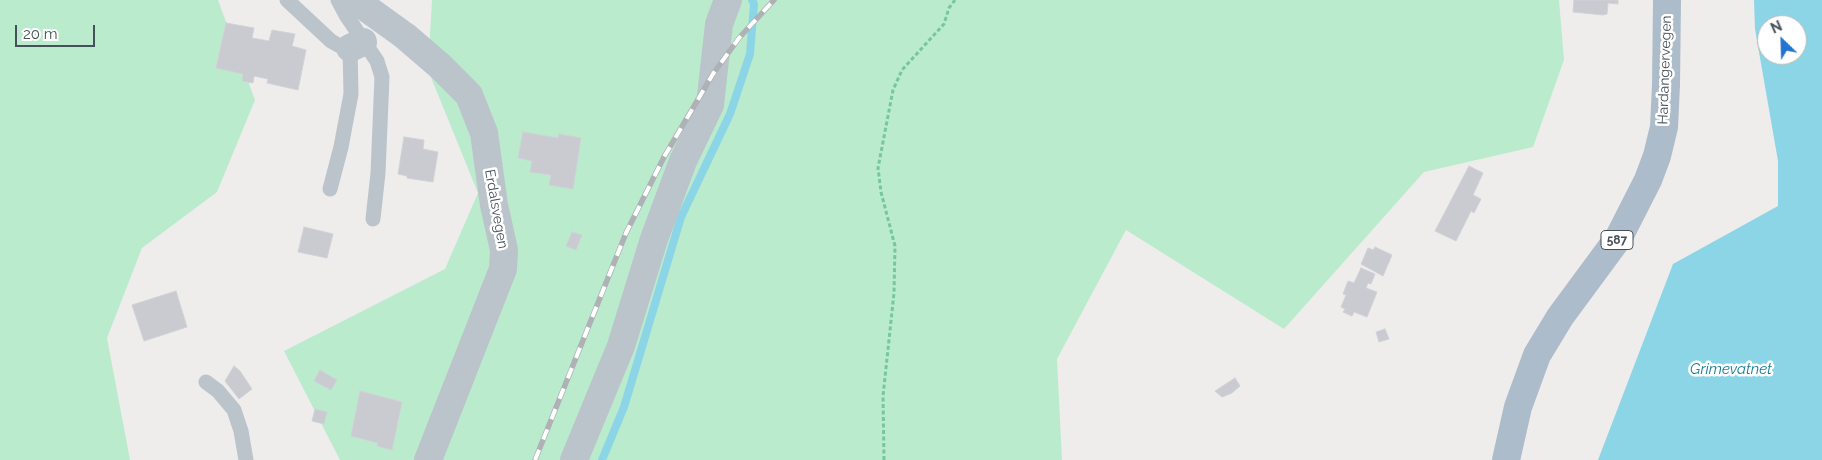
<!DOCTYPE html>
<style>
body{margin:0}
#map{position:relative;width:1822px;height:460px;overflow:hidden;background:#efecec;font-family:Raleway,sans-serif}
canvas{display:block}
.north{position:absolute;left:1757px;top:15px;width:50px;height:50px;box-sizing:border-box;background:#fff;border:1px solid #b5b9bc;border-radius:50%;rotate:336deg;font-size:14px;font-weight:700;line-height:20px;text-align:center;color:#455058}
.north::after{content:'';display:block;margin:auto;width:18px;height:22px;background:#2373d1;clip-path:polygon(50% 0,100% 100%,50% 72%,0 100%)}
.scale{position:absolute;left:15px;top:25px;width:80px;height:22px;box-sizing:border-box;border:2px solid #455058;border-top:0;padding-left:6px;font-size:15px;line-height:18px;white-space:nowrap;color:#455058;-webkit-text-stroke:4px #fff;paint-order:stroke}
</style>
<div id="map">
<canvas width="1822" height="460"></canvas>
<div class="north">N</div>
<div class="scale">20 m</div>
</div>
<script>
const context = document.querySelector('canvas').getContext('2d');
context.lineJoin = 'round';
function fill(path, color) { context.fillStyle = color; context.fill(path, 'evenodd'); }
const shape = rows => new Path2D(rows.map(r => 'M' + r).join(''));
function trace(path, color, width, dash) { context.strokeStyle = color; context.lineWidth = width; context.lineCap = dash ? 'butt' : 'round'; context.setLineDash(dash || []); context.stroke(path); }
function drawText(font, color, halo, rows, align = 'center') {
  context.font = font + ' Raleway,sans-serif'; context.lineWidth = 5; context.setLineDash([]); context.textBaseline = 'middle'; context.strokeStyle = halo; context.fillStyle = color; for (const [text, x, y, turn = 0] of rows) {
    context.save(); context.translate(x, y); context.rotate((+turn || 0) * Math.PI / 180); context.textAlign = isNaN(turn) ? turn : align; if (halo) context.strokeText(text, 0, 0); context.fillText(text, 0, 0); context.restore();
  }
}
const green = shape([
 [0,0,218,0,255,100,217,192,142,248,107,338,130,460,0,460],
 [432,0,1559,0,1564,60,1533,147,1424,172,1284,329,1126,230,1057,359,1062,460,340,460,284,351,445,269,478,193,428,70]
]);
const water = shape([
 [1754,0,1822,0,1822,460,1598,460,1673,264,1778,206,1778,161,1755,29],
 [1767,25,1797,25,1797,55,1767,55]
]);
const stream = shape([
 [602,460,624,407,681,217,730,114,750,54,754,4,752,0]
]);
const building = shape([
 [1574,0,1618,0,1618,4,1608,3,1607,14,1603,15,1573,12,1574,0],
 [226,23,254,28,252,38,269,41,272,30,295,34,292,46,306,50,298,90,267,83,268,79,254,76,253,83,242,81,243,74,216,68,226,23],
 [523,132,558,138,559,134,581,138,573,189,549,185,551,175,530,172,532,161,518,158,523,132],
 [404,137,424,140,423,149,438,152,433,182,407,178,407,176,398,174,404,137],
 [1469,166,1483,173,1473,195,1481,199,1474,213,1471,211,1456,241,1435,231,1469,166],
 [304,227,333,234,327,258,298,252,304,227],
 [572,232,582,235,576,250,566,246,572,232],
 [1375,247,1392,255,1383,276,1361,264,1368,248,1373,250,1375,247],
 [1361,268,1375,274,1371,284,1368,283,1366,288,1377,292,1367,317,1354,312,1352,316,1343,312,1345,309,1341,307,1346,295,1343,294,1348,281,1354,283,1361,268],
 [176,291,187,327,144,341,132,305,176,291],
 [1385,329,1389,339,1379,342,1376,332,1385,329],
 [234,366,240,371,252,389,239,399,225,381,234,366],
 [320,370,337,380,331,390,314,381,320,370],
 [1235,378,1240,386,1232,393,1222,397,1215,391,1235,378],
 [360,391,402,402,392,450,377,446,378,443,351,436,360,391],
 [315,409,327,412,324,424,312,421,315,409]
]);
const path = shape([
 [884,460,883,396,894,293,895,246,881,192,878,168,893,90,902,70,944,24,949,8,955,0]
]);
const lane = shape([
 [287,0,331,41,340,46,350,48,351,94,341,147,330,189],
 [338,0,346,15,377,61,382,77,378,173,373,219],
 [206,382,218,391,234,410,241,431,246,460]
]);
const street = shape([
 [355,0,405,36,440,66,469,95,484,133,494,205,504,250,503,269,428,460],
 [350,48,363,42],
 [574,460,621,346,654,239,683,161,710,105,719,24,728,0]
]);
const primary = shape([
 [1506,460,1518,407,1537,355,1560,317,1619,237,1648,180,1657,156,1664,127,1666,85,1667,0]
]);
const rail = shape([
 [535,460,626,233,664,157,713,74,739,38,774,0]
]);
const shields = [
 [1617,240,32]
];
const shieldNames = [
 ["587",1617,240]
];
const streetNames = [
 ["Hardangervegen",1665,70,-88],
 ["Erdalsvegen",496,209,80]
];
const waterNames = [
 ["Grimevatnet",1731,369]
];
fill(green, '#bbebcd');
fill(water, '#8bd5e6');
trace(stream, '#8bd5e6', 8);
fill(building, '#c9cbd1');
trace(building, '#d0d2d7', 1);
trace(path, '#76c79d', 3, [4, 2.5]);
trace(lane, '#bbc4cb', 15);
trace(street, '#bbc4cb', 28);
trace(primary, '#adbcca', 28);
trace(rail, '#aeb1b6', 5.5);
trace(rail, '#fff', 4, [11]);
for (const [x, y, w] of shields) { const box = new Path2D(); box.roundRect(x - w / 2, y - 9.5, w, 19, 4); context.fillStyle = '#fff'; context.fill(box); trace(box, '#455058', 1); }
drawText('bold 12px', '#455058', null, shieldNames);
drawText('14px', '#455058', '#fff', streetNames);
drawText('italic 15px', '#147d95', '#fff', waterNames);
</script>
